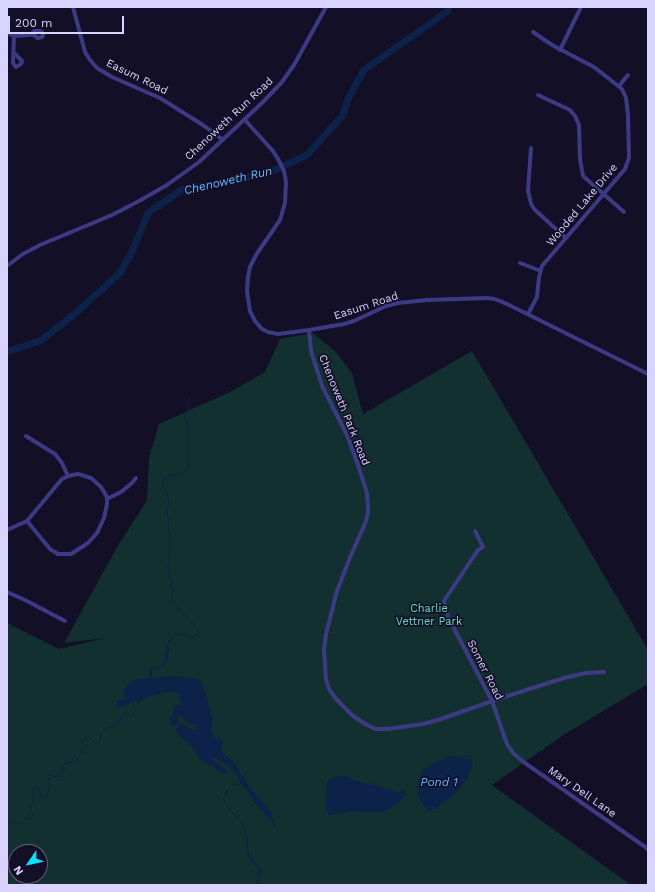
<!DOCTYPE html>
<style>
body{margin:0}
#map{position:relative;width:655px;height:892px;overflow:hidden;background:#130f26;font-family:"Work Sans",sans-serif}
canvas{display:block}
.frame{position:absolute;inset:0;border:8px solid #d9d4ff;pointer-events:none}
.north{position:absolute;left:8px;top:844px;width:40px;height:40px;box-sizing:border-box;background:#130f26;border:1px solid #625e7d;border-radius:50%;rotate:236deg;font-size:11px;font-weight:700;line-height:16px;text-align:center;color:#d9d4ff}
.north::after{content:'';display:block;margin:auto;width:14px;height:18px;background:#00e5ff;clip-path:polygon(50% 0,100% 100%,50% 72%,0 100%)}
.scale{position:absolute;left:8px;top:16px;width:116px;height:18px;box-sizing:border-box;border:2px solid #d9d4ff;border-top:0;padding-left:5px;font-size:12px;line-height:14px;white-space:nowrap;color:#d9d4ff;-webkit-text-stroke:3px #130f26;paint-order:stroke}
</style>
<div id="map">
<canvas width="655" height="892"></canvas>
<div class="frame"></div>
<div class="north">N</div>
<div class="scale">200 m</div>
</div>
<script>
const context = document.querySelector('canvas').getContext('2d');
context.lineJoin = 'round';
function fill(path, color) { context.fillStyle = color; context.fill(path, 'evenodd'); }
const shape = rows => new Path2D(rows.map(r => 'M' + r).join(''));
function trace(path, color, width, dash) { context.strokeStyle = color; context.lineWidth = width; context.lineCap = dash ? 'butt' : 'round'; context.setLineDash(dash || []); context.stroke(path); }
function drawText(font, color, halo, rows, align = 'center') {
  context.font = font + ' "Work Sans",sans-serif'; context.lineWidth = 3.5; context.setLineDash([]); context.textBaseline = 'middle'; context.strokeStyle = halo; context.fillStyle = color; for (const [text, x, y, turn = 0] of rows) {
    context.save(); context.translate(x, y); context.rotate((+turn || 0) * Math.PI / 180); context.textAlign = isNaN(turn) ? turn : align; if (halo) context.strokeText(text, 0, 0); context.fillText(text, 0, 0); context.restore();
  }
}
const green = shape([
 [313,333,335,351,352,373,363,414,472,351,648,650,648,684,562,736,492,785,631,885,7,885,7,623,59,649,105,638,64,643,116,549,147,500,149,458,159,424,230,392,265,372,280,339],
 [16,852,40,852,40,876,16,876]
]);
const water = shape([
 [171,636,173,637,169,642,169,652,167,661,163,666,152,670,152,678,176,676,200,679,207,697,212,719,212,732,215,738,222,740,222,752,234,762,250,788,270,811,275,824,274,827,271,820,266,816,252,800,250,794,240,783,238,777,229,766,216,758,213,758,215,761,225,769,227,773,224,775,212,766,201,761,193,748,179,736,176,731,176,729,181,724,192,729,195,729,197,725,189,723,181,716,176,717,178,722,177,724,172,726,171,724,170,719,173,714,175,705,181,704,179,694,171,691,166,692,148,697,141,700,139,703,134,700,131,703,120,708,117,706,116,703,118,700,125,699,124,690,127,685,136,680,150,678,150,669,162,665,165,659,168,641],
 [456,756,472,760,473,764,468,778,458,791,447,801,438,807,428,811,420,800,417,793,417,787,423,769,447,757],
 [337,776,345,776,362,783,372,784,393,791,398,792,404,790,406,795,394,806,382,812,366,812,352,811,329,815,327,812,326,804,327,781],
 [229,789,224,798,225,801,230,810,243,823,247,838,249,855,258,866,263,870,261,871,260,876,258,876,258,869,250,860,247,855,246,838,242,823,229,810,223,799,226,791]
]);
const stream = shape([
 [176,634,182,633,187,635,190,638,200,634,198,629,172,602,173,591,168,567,170,541,167,507,169,503,168,497,163,486,164,478,185,472,189,465,189,431,188,422,184,417,188,409,188,400,192,395],
 [232,786,240,784],
 [7,821,12,823,17,824,33,816,30,807,34,801,32,791,34,788,36,788,39,790,42,796,46,797,50,786,48,781,50,774,56,777,59,776,64,770,64,764,77,761,83,747,82,742,84,739,88,737,96,743,100,741,101,735,104,732,104,728,113,727,115,725,115,723,119,721,123,714,132,715,135,710,133,702],
 [257,885,258,878]
]);
const river = shape([
 [7,352,42,340,78,311,120,273,133,250,148,213,183,189,220,184,273,171,307,155,343,115,348,99,364,70,448,11,448,7]
]);
const street = shape([
 [73,7,85,52,90,60,97,68,112,77,160,98,203,125,223,140],
 [7,33,14,36,29,35,32,34,34,31,40,31,42,32,43,35,42,37,38,38,32,34],
 [560,50,581,7],
 [14,53,22,61,21,64,16,67,13,63,14,36],
 [619,86,628,75],
 [538,95,570,110,575,116,579,125,580,159,583,176,624,212],
 [245,120,273,151,278,159,284,171,286,182,285,203,280,220,256,255,250,267,248,277,247,291,250,311,255,321,262,329,268,332,278,334,309,330,344,324,354,321,386,306,398,303,427,300,487,298,495,299,507,304,648,374],
 [531,148,528,190,531,204,535,210,566,238],
 [520,263,541,271],
 [7,266,23,254,40,245,112,215,139,201,167,185,199,162,263,102,282,82,294,65,326,7],
 [528,314,537,297,539,277,542,266,625,169,629,158,628,115,626,98,622,89,594,67,552,45,533,32],
 [309,330,311,351,318,373,323,388,347,435,357,462,367,493,368,505,368,513,365,524,351,555,337,591,326,634,324,650,326,679,329,689,336,699,353,716,367,725,375,729,388,729,423,724,441,719,498,699,564,678,586,673,604,672],
 [26,436,55,454,62,463,68,476],
 [107,497,109,498,121,492,132,483,136,478],
 [7,530,27,521,62,479,68,476,78,474,91,478,101,487,107,497,107,504,104,518,97,533,88,543,71,554,58,554,50,549,27,521],
 [475,531,483,547,478,550,444,601,448,617,492,701,507,744,513,753,525,763,648,849],
 [7,592,25,600,65,621]
]);
const streetNames = [
 ["Easum Road",137,77,26],
 ["Chenoweth Run Road",229,119,-43],
 ["Wooded Lake Drive",582,205,-50],
 ["Easum Road",366,306,-18],
 ["Chenoweth Park Road",344,410,68],
 ["Somer Road",485,670,63],
 ["Mary Dell Lane",582,792,35]
];
const parkNames = [
 ["Charlie",429,609],
 ["Vettner Park",429,622]
];
const waterNames = [
 ["Chenoweth Run",228,181,-13],
 ["Pond 1",439,782]
];
fill(green, '#12302f');
fill(water, '#0c2248');
trace(stream, '#0c2248', 1);
trace(river, '#0c2248', 7);
trace(street, '#3d3a85', 4);
drawText('11px', '#d9d4ff', '#130f26', streetNames);
drawText('11px', '#5fe0c0', '#130f26', parkNames);
drawText('italic 12px', '#62b6ff', '#130f26', waterNames);
</script>
